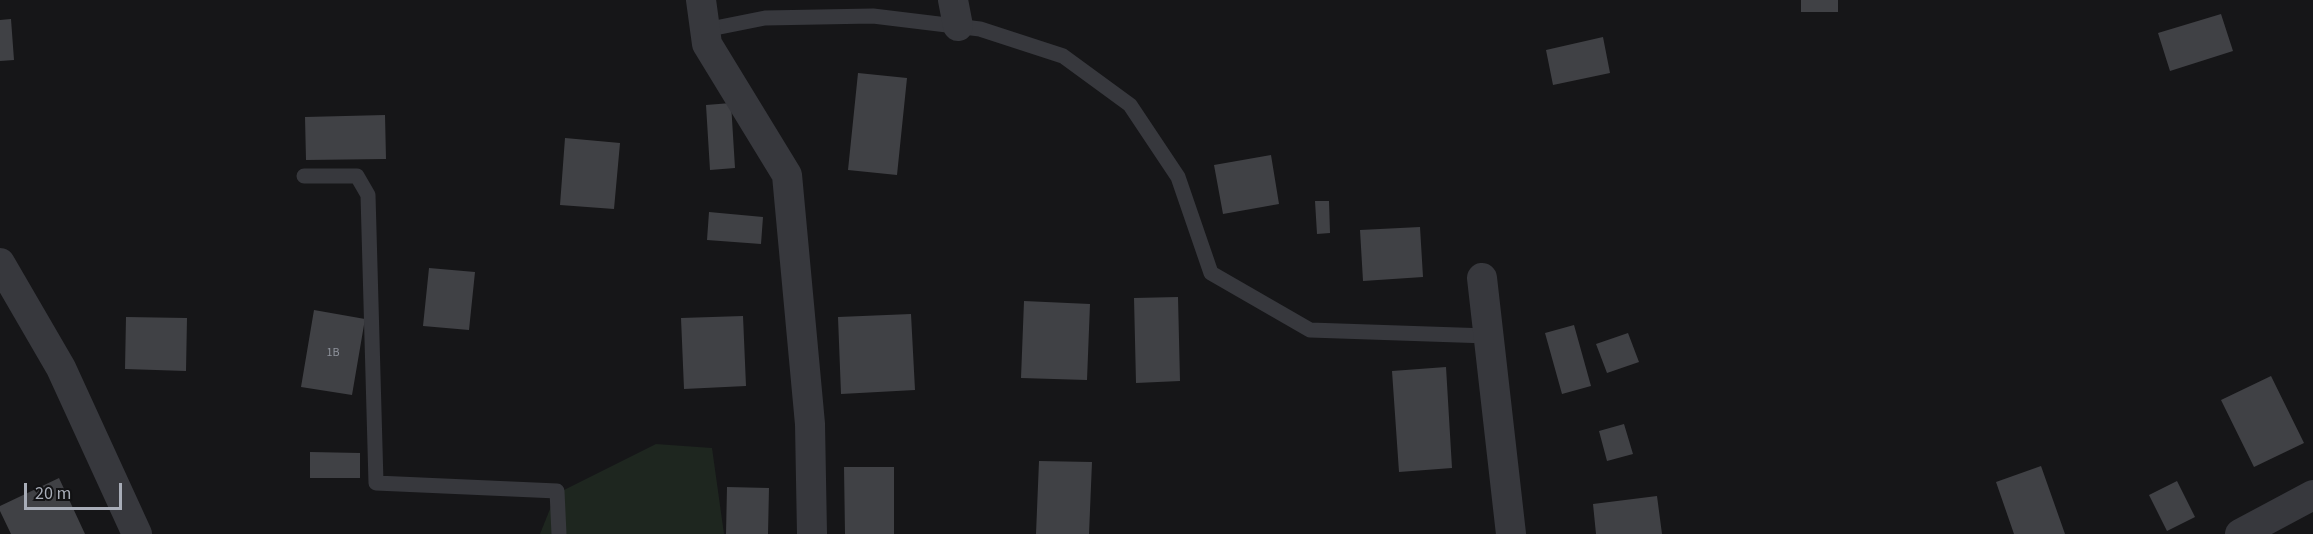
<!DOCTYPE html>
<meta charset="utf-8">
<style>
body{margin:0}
#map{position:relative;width:2313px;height:534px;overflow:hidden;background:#161618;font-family:"Source Sans 3",sans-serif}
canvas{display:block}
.scale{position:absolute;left:24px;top:483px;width:98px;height:27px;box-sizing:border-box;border:3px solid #a8adb8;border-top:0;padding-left:8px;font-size:18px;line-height:21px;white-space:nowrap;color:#a8adb8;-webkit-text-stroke:4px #111113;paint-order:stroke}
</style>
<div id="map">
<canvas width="2313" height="534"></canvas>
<div class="scale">20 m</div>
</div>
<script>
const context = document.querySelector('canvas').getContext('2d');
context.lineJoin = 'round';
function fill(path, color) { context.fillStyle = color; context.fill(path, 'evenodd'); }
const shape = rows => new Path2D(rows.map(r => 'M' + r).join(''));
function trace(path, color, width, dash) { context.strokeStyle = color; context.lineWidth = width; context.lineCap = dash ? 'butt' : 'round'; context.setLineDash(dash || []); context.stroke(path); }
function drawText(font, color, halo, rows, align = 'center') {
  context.font = font + ' "Source Sans 3",sans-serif'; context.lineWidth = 4.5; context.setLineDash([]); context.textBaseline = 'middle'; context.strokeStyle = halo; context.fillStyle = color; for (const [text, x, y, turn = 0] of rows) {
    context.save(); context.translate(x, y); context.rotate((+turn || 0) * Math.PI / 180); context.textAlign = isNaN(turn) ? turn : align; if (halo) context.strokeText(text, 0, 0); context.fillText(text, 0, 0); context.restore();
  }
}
const green = shape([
 [656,444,712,448,724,534,540,534,556,494]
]);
const building = shape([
 [1801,0,1838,0,1838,12,1801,12],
 [2221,14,2233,51,2170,71,2158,33],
 [11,19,14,60,0,61,0,20],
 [1603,37,1610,73,1553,85,1546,50],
 [858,73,907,78,897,175,848,170],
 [731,103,735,168,710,170,706,105],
 [385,115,386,159,306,160,305,117],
 [565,138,620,143,614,209,560,205],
 [1271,155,1279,204,1223,214,1214,165],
 [1315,201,1329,201,1330,233,1317,234],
 [709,212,763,217,761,244,707,240],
 [1420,227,1423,277,1363,281,1360,230],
 [429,268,475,272,469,330,423,326],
 [1178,297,1180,381,1136,383,1134,298],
 [1024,301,1090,304,1087,380,1021,378],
 [314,310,365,319,352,395,301,387],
 [911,314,915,390,841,394,838,317],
 [743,316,746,386,684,389,681,318],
 [126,317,187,318,186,371,125,369],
 [1574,325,1591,386,1562,394,1545,333],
 [1628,333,1639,362,1607,373,1596,344],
 [1446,367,1452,468,1399,472,1392,371],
 [2271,376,2304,443,2254,467,2221,400],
 [1624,424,1633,454,1607,461,1599,431],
 [310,452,360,453,360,478,310,478],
 [1039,461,1092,462,1089,534,1036,534],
 [2041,466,2065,534,2014,534,1996,482],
 [844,467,894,467,894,534,845,534],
 [59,478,85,534,11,534,0,511,0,506],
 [2177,481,2195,517,2167,531,2149,495],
 [727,487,769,488,768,534,726,534],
 [1657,496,1662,534,1596,534,1593,504]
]);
const service = shape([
 [705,30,765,18,873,16,980,29,1063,56,1130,105,1178,177,1211,273,1310,330,1488,336],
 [304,176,357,176,368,195,376,483,557,491,559,534]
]);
const minor = shape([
 [701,0,707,44,787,175,810,424,812,534],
 [953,0,958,26],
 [0,263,61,368,137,534],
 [1482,278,1511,534],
 [2240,534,2313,495]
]);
const numberNames = [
 ["1В",333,353]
];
fill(green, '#1e261f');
fill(building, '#404145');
trace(service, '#37383d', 15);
trace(minor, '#37383d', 30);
drawText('12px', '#8e929b', null, numberNames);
</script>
